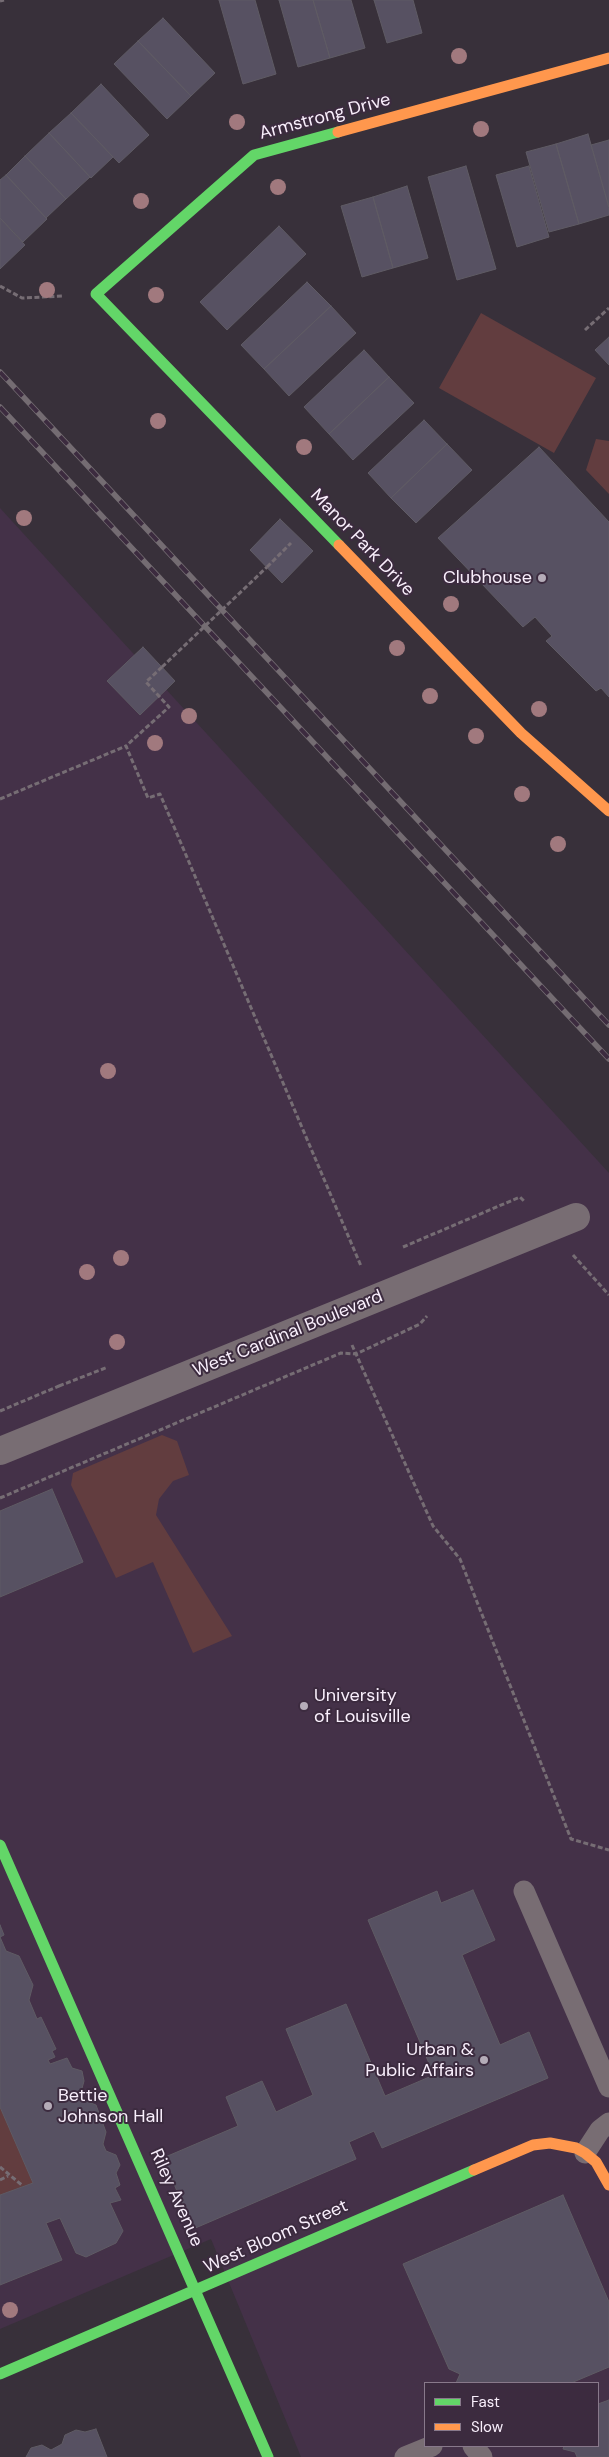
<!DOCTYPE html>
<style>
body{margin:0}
#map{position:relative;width:609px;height:2457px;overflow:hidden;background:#38303a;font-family:"DM Sans",sans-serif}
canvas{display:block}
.legend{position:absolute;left:424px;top:2382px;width:175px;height:65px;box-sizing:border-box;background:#3c2b3f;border:1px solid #88798b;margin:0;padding:6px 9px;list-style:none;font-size:15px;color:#f9effc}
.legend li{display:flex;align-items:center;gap:10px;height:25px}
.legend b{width:25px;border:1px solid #88798b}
</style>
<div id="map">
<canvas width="609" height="2457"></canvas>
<ul class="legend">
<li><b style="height:6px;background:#63d668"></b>Fast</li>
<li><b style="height:6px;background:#ff974d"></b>Slow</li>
</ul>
</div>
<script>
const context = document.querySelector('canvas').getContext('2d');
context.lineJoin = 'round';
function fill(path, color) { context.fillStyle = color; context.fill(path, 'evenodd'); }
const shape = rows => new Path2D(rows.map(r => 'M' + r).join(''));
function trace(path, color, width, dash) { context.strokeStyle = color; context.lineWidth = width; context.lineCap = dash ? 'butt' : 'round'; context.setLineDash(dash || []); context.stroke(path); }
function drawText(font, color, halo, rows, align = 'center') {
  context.font = font + ' "DM Sans",sans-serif'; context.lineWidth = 4; context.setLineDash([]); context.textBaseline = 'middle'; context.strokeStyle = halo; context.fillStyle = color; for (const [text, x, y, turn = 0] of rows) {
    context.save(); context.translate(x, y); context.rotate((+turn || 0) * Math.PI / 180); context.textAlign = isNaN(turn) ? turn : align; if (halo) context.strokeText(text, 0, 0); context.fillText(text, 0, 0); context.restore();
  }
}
const built = shape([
 [0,508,609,1173,609,2457,301,2457,211,2239,0,2329],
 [425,2383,598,2383,598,2446,425,2446]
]);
const green = shape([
 [481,313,596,378,554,453,439,388],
 [596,439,609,441,609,494,586,470],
 [162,1435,177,1441,189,1475,173,1481,159,1499,156,1515,232,1636,193,1653,153,1562,116,1578,71,1485,73,1473],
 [0,2107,33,2183,0,2195]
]);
const building = shape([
 [219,0,255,0,276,74,243,84,219,0],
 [279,0,313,0,330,58,298,67,279,0],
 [313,0,351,0,365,48,330,58,313,0],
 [374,0,413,0,422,33,387,43,374,0],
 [163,18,215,73,191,96,138,41,163,18],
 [138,41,191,96,167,119,114,64,138,41],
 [101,84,149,135,119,163,71,113,101,84],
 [71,113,113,157,91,178,49,133,71,113],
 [49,133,90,177,66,199,25,156,49,133],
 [588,134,609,208,609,215,579,224,556,144,588,134],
 [609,140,609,207,591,145,609,140],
 [556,144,579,224,549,232,526,152,556,144],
 [25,156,66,199,46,218,6,175,25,156],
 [466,166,496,269,457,280,428,177,466,166],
 [529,166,549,237,517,247,496,175,529,166],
 [6,175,47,219,23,242,0,218,0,180,6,175],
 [407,186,428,258,393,268,373,197,407,186],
 [373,197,393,268,362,277,341,206,373,197],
 [0,218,25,245,0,269,0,218],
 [279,226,306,254,227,330,200,302,279,226],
 [307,282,331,306,264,369,241,345,307,282],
 [331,306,356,333,289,396,264,369,331,306],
 [609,337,609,365,595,350,609,337],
 [364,350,389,377,329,434,304,407,364,350],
 [389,377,414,403,353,460,329,434,389,377],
 [424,420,447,444,391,498,368,473,424,420],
 [447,444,472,470,416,523,391,498,447,444],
 [539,447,609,522,609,697,601,688,596,691,546,641,552,636,535,617,523,627,438,538,539,447],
 [280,519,313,551,282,583,250,550,280,519],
 [143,647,175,681,140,715,107,681,143,647],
 [52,1489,83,1562,0,1597,0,1511,52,1489],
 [473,1890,495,1940,462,1955,500,2045,529,2032,548,2078,382,2148,374,2131,349,2142,356,2159,193,2229,163,2158,238,2126,226,2097,262,2081,276,2112,313,2095,286,2029,346,2004,385,2096,434,2075,368,1920,437,1891,441,1903,473,1890],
 [0,1925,4,1935,0,1937,6,1951,19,1956,33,1985,29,2000,37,2019,41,2017,56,2049,52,2051,55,2057,48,2060,50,2064,67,2058,72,2068,82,2071,84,2081,81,2092,83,2100,96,2105,106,2132,103,2144,106,2151,116,2155,120,2165,116,2173,120,2185,115,2188,121,2200,110,2203,123,2231,116,2243,86,2257,76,2253,60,2218,46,2223,62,2260,0,2285,0,2195,33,2183,0,2107,0,1925],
 [563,2195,609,2302,609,2367,571,2383,456,2383,460,2374,449,2369,403,2264,563,2195],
 [609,2400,609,2457,577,2457,575,2452,563,2449,564,2446,598,2446,598,2404,609,2400],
 [96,2429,107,2457,26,2457,31,2448,42,2445,51,2450,62,2444,65,2435,76,2430,85,2432,96,2429]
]);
const path = shape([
 [0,1,4,0],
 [0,286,22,298,63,296],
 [585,330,609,308],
 [267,567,291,543],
 [162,667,146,682,169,707,126,746,148,798,160,794,361,1266],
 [0,799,126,746],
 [403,1247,520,1197,524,1201],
 [573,1255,609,1295],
 [352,1345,433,1526,460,1559,571,1839,609,1850],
 [59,1386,108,1367],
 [0,1411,59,1386],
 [0,1498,341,1353,356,1354,420,1324,427,1316],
 [0,2167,23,2186],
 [0,2180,8,2176]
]);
const lane = shape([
 [524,1891,609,2087],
 [585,2153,600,2130,609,2123],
 [473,2446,482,2457],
 [405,2457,432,2446]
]);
const street = shape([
 [0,1451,576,1217]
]);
const fast = shape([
 [338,132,254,155,96,294,339,545],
 [0,1845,268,2457],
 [0,2374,474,2170]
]);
const slow = shape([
 [338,132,609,58],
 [339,545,521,733,609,811],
 [474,2170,533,2145,550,2143,576,2148,585,2153,596,2162,609,2185]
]);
const rail = shape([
 [0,372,609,1025],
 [0,407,609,1059]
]);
const pathBridge = shape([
 [162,667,267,567]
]);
const trees = [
 [459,56],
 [237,122],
 [481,129],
 [278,187],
 [141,201],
 [47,290],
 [156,295],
 [158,421],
 [304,447],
 [24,518],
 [451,604],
 [397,648],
 [430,696],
 [539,709],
 [189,716],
 [476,736],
 [155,743],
 [522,794],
 [558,844],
 [108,1071],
 [121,1258],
 [87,1272],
 [117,1342],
 [10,2310]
];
const markers = [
 [542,578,5,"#b5acb8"],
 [304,1706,5,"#b5acb8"],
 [484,2060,5,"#b5acb8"],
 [48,2106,5,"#b5acb8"]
];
const streetNames = [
 ["Armstrong Drive",325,117,-15],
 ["Manor Park Drive",362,543,46],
 ["West Cardinal Boulevard",288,1334,-22],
 ["Riley Avenue",176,2198,66],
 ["West Bloom Street",276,2237,-24]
];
const poiNames = [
 ["Clubhouse",532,578],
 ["University",314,1696,"left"],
 ["of Louisville",314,1717,"left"],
 ["Urban &",474,2050],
 ["Public Affairs",474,2071],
 ["Bettie",58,2096,"left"],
 ["Johnson Hall",58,2117,"left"]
];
fill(built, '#443148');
fill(green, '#623d3f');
fill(building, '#575162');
trace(building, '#5f5b64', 1);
trace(path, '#766d74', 3, [5, 2.5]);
trace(lane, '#786d73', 21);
trace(street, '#786d73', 28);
trace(fast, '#63d668', 11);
trace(slow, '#ff974d', 11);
trace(rail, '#746c72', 5.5);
trace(rail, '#3c2b3f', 4, [11]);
trace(pathBridge, '#766d74', 3, [5, 2.5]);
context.fillStyle = '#a1797e';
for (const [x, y] of trees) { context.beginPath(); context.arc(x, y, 8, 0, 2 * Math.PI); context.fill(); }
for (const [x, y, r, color] of markers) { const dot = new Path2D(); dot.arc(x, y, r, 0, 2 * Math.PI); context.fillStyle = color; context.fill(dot); trace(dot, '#3c2b3f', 2); }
drawText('18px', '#f9effc', '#3c2b3f', streetNames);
drawText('18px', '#f9effc', '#3c2b3f', poiNames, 'right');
</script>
